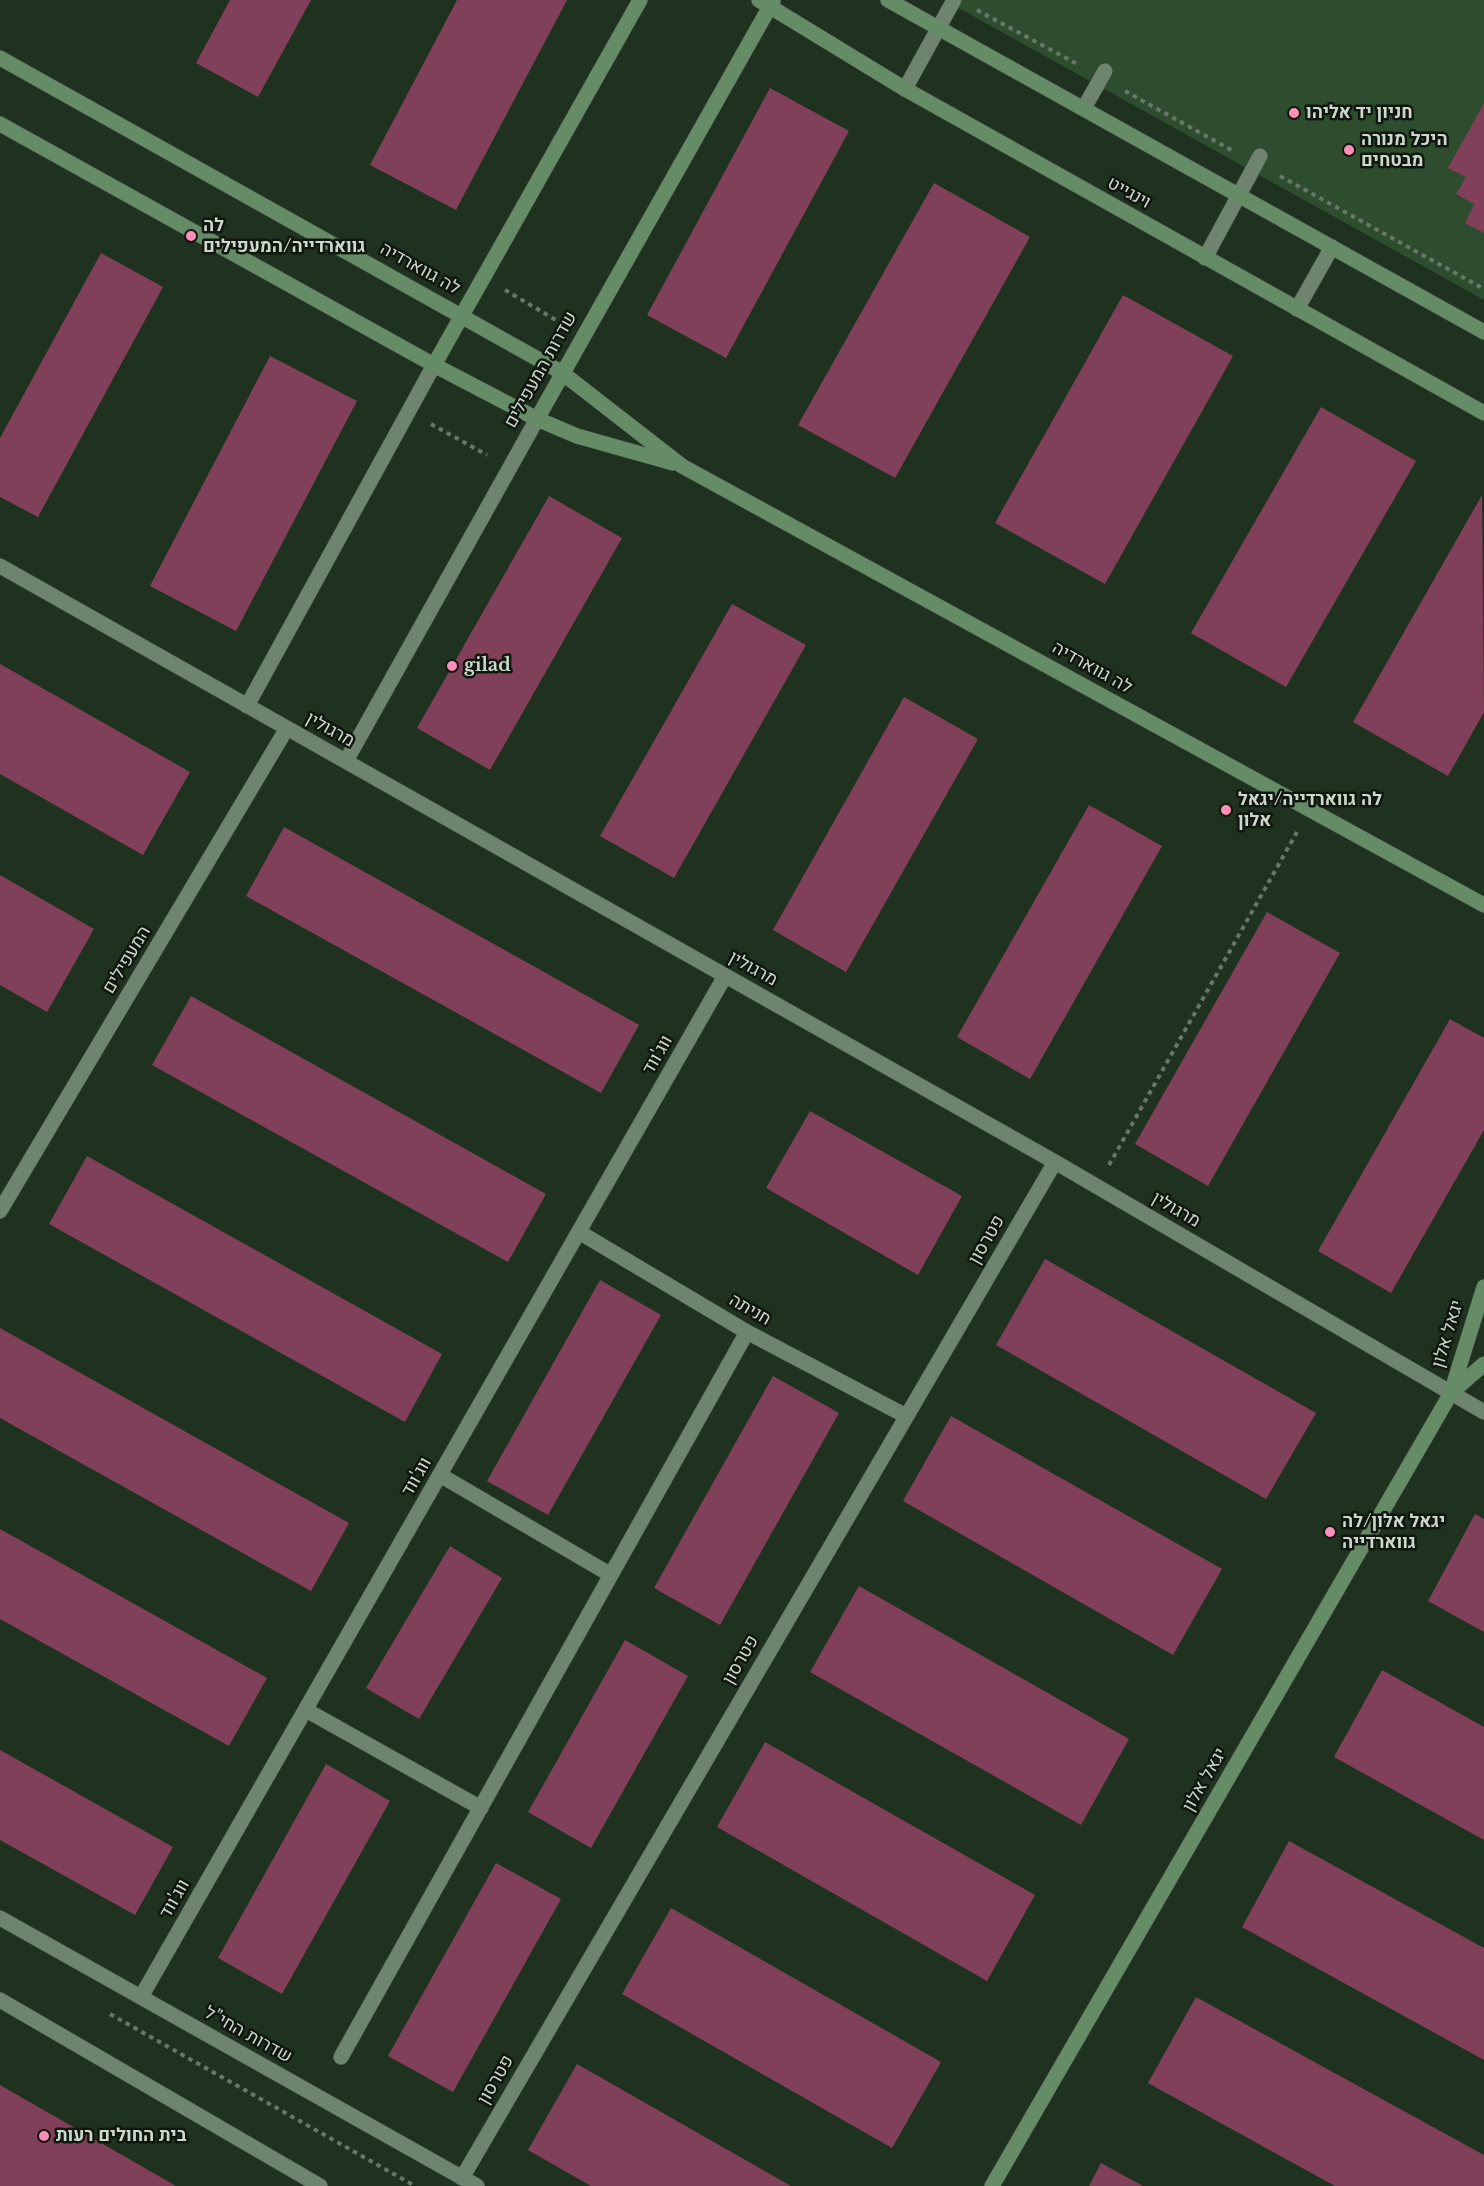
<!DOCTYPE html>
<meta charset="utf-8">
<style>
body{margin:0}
canvas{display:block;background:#1f311f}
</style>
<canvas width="1484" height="2186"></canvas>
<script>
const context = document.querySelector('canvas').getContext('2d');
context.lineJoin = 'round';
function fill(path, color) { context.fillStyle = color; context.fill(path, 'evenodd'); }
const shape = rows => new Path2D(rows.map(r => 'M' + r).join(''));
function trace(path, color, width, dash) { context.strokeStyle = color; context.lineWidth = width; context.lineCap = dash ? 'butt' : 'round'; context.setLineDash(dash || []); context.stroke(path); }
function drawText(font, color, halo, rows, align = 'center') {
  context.font = font + ' "Libre Baskerville",Heebo,serif'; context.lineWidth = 5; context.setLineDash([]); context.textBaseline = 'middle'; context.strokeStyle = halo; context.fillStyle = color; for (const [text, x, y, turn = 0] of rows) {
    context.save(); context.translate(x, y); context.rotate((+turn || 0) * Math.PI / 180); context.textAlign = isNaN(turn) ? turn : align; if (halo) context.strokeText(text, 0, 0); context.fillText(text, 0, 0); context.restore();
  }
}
const green = shape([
 [944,0,1484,0,1484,300]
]);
const building = shape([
 [230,0,311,0,258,97,196,63],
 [457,0,567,0,456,210,370,165],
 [770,88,849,131,726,358,647,315],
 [1484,103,1484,233,1465,223,1474,204,1456,194,1466,177,1448,168],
 [934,183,1030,237,895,478,798,425],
 [101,253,163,287,38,517,0,497,0,438],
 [1123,295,1233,356,1105,584,995,523],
 [270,356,357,401,236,631,150,586],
 [1321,407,1416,461,1286,687,1191,633],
 [1482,495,1484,712,1448,776,1353,722],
 [549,496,622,538,490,770,417,728],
 [732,604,806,645,674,878,600,836],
 [0,664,190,772,143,855,0,774],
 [904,697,978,739,846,972,773,930],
 [1089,805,1162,846,1030,1079,957,1037],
 [284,827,639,1025,601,1093,246,896],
 [0,875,94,929,47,1012,0,985],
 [1267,912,1340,953,1208,1186,1135,1144],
 [191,996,546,1194,508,1262,152,1065],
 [1450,1019,1484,1038,1484,1130,1391,1293,1318,1251],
 [810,1111,962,1196,918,1275,766,1188],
 [87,1156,442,1354,405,1422,49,1224],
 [1045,1259,1316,1413,1266,1499,996,1345],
 [600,1280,661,1315,548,1515,487,1481],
 [0,1328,349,1523,311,1591,0,1418],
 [773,1376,839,1413,720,1625,654,1588],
 [951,1416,1222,1569,1173,1655,903,1501],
 [1475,1514,1484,1519,1484,1632,1428,1601],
 [0,1529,267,1678,229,1746,0,1619],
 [450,1546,502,1578,419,1719,366,1688],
 [859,1586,1129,1739,1081,1825,810,1672],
 [625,1640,688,1676,591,1848,528,1812],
 [1382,1670,1484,1727,1484,1840,1334,1757],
 [765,1742,1035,1895,987,1981,717,1827],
 [0,1750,173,1847,135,1915,0,1840],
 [326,1764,390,1801,282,1994,218,1958],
 [1289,1841,1484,1948,1484,2060,1242,1927],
 [496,1863,561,1899,453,2092,388,2056],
 [671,1908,941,2062,892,2148,622,1994],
 [1196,1997,1484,2155,1484,2186,1335,2186,1148,2083],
 [577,2064,791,2186,591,2186,528,2150],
 [0,2085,176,2186,0,2186],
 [1101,2163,1143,2186,1089,2186]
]);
const path = shape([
 [977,10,1079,65],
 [1125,91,1233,151],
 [1280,176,1484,289],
 [505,290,561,323],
 [431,424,487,455],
 [1109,1165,1297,832],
 [110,2014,415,2186]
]);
const lane = shape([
 [905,89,954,0],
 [1084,108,1105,71],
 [1205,258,1260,156],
 [1297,309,1332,247],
 [440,1475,611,1575],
 [306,1710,481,1808],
 [341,2057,747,1332]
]);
const street = shape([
 [0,566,1055,1162,1484,1412],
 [247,706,434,365],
 [346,761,537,419],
 [0,1211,287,728],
 [579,1232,747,1332,906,1416],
 [0,1918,477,2186],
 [141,1997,725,976],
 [0,2000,320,2186],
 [462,2178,1055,1162]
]);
const secondary = shape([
 [759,0,905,89,1484,413],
 [888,0,1484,332],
 [0,58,561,372,682,466,1484,905],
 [0,124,434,365,537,419,577,436,673,463],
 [434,365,640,0],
 [537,419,773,1],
 [1451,1393,1484,1364],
 [992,2186,1451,1393,1484,1287]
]);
const markers = [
 [1294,113,6,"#ff8eb9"],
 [1349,150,6,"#ff8eb9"],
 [191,236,6,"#ff8eb9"],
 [452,666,6,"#ff8eb9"],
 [1226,810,6,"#ff8eb9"],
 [1330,1532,6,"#ff8eb9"],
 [44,2136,6,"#ff8eb9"]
];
const poiNames = [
 ["חניון יד אליהו",1306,113],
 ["היכל מנורה",1361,140],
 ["מבטחים",1361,161],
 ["לה",203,226],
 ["גווארדייה/המעפילים",203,247],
 ["gilad",464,666],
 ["לה גווארדייה/יגאל",1238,800],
 ["אלון",1238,821],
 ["יגאל אלון/לה",1342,1522],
 ["גווארדייה",1342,1543],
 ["בית החולים רעות",56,2136]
];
const streetNames = [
 ["וינגייט",1129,193,29],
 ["לה גווארדיה",420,269,29],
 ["שדרות המעפילים",541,370,-61],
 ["לה גווארדיה",1092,668,29],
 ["מרגולין",330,730,29],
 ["המעפילים",127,960,-59],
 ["מרגולין",753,969,29],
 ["ווג'ווד",658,1055,-60],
 ["מרגולין",1176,1210,30],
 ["פטרסון",987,1240,-60],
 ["חניתה",750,1310,30],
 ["יגאל אלון",1448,1334,-73],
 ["ווג'ווד",417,1477,-60],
 ["פטרסון",741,1660,-60],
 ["יגאל אלון",1205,1780,-60],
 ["ווג'ווד",175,1899,-60],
 ["שדרות החי\"ל",248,2035,29],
 ["פטרסון",496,2080,-60]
];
fill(green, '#2d4d2e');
fill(building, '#804059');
trace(lane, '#3b4b3b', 16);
trace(street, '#3b4b3b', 16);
trace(secondary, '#3b4b3b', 16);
trace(path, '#687768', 4, [4.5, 4.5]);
trace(lane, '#6f846f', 15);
trace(street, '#6f846f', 15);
trace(secondary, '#668b67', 15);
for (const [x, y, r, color] of markers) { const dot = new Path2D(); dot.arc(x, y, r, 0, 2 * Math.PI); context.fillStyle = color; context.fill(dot); trace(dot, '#0f170f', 2); }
drawText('bold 18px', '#ccd8cc', '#0f170f', poiNames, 'left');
drawText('18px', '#ccd8cc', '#0f170f', streetNames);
</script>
